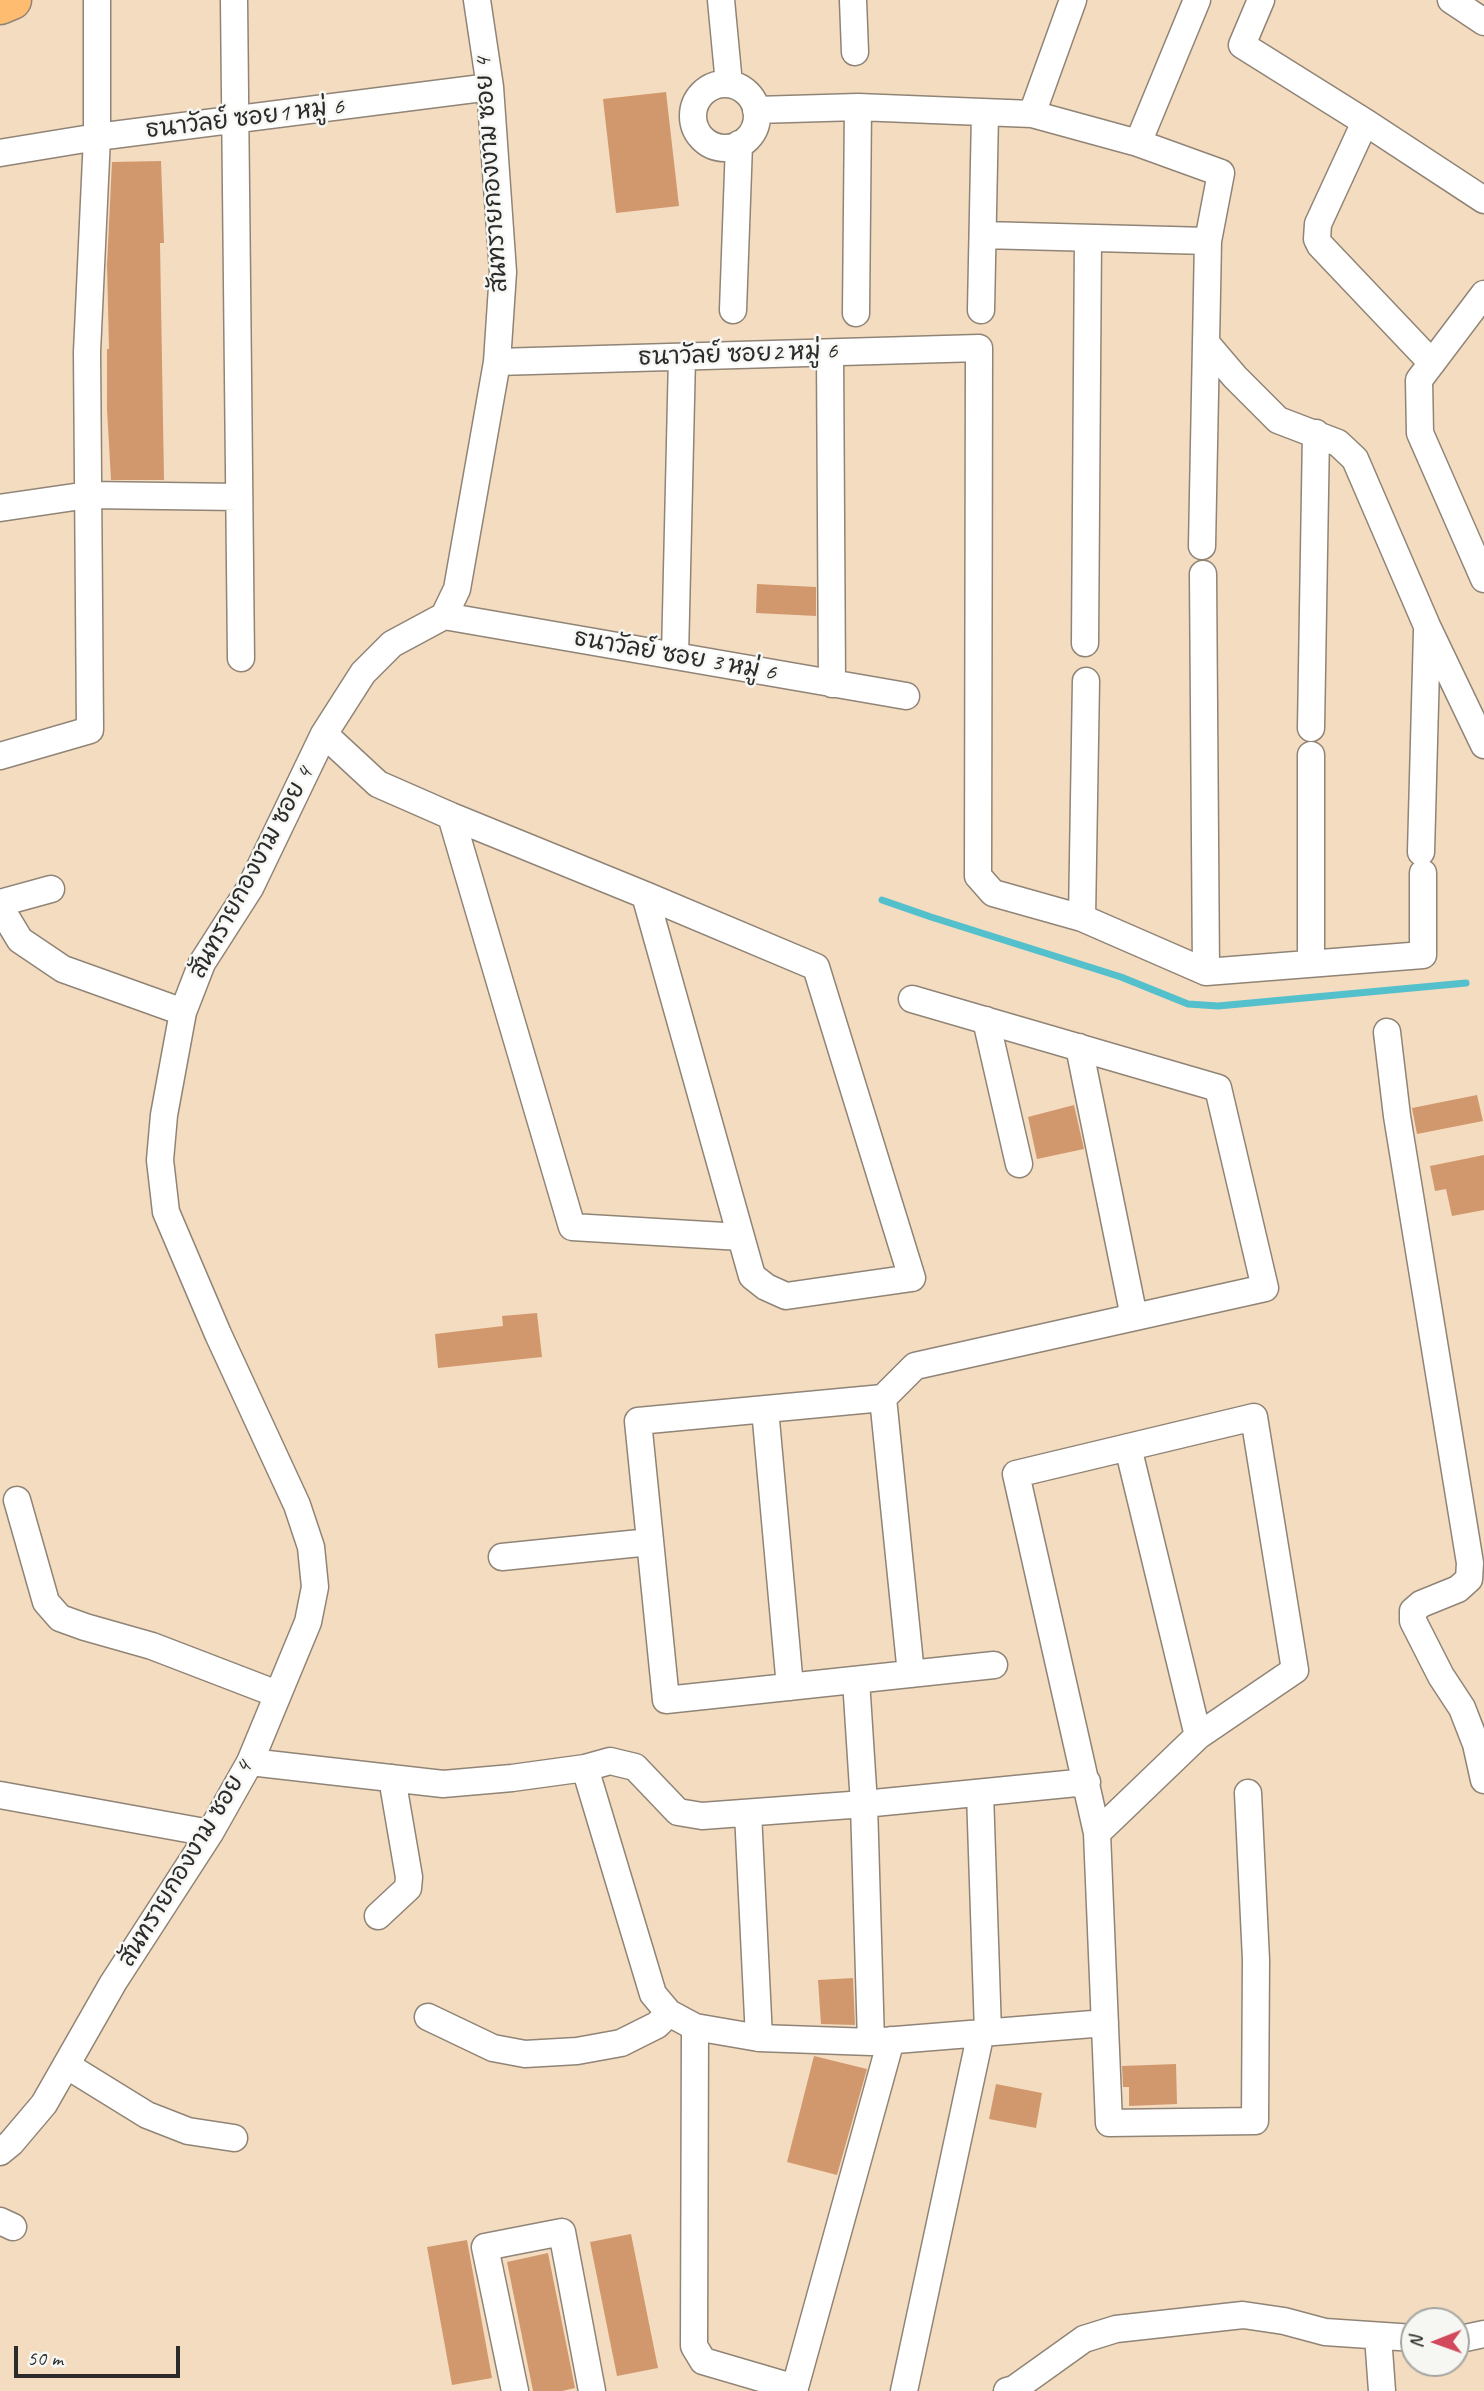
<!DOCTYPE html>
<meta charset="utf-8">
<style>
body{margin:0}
#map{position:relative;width:1484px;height:2391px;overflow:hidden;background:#f4dcc0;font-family:Caveat,sans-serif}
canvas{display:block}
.north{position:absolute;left:1400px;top:2307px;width:70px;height:70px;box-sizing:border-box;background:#f6f6f2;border:2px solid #a5a5a2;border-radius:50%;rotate:269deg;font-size:19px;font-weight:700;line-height:28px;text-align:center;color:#2b2b2b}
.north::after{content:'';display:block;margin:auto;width:24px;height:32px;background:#d1495b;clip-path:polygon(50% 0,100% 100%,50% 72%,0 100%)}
.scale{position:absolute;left:14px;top:2346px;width:166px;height:32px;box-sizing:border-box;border:4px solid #2b2b2b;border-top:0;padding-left:9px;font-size:21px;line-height:24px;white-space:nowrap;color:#2b2b2b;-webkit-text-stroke:5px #f6f6f2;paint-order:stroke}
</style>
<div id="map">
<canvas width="1484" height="2391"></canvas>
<div class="north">N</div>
<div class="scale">50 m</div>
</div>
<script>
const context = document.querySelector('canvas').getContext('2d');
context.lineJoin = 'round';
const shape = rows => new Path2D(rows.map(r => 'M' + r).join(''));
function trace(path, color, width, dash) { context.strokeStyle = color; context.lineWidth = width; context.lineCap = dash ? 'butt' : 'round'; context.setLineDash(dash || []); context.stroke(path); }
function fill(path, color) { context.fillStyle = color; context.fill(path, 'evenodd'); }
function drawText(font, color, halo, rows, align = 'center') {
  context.font = font + ' Caveat,"Playpen Sans Thai",sans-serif'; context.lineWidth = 5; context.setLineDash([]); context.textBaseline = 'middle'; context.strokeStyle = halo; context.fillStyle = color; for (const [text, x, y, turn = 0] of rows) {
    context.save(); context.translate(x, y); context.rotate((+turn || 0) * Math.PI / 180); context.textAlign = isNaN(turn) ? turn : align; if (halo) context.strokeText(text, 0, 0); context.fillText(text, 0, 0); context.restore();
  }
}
const stream = shape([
 [882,900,931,917,1121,977,1188,1004,1218,1006,1466,983]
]);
const building = shape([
 [666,92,679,206,616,213,603,99],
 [161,161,164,243,160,243,164,480,111,480,107,409,107,349,109,349,107,265,112,162],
 [757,584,816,587,816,616,756,613],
 [1477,1095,1483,1121,1417,1134,1412,1108],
 [1074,1105,1084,1149,1037,1159,1028,1117],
 [1484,1155,1484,1210,1452,1216,1446,1189,1435,1191,1430,1166],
 [537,1313,542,1357,438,1368,435,1334,503,1326,502,1316],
 [853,1978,855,2025,821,2024,818,1980],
 [814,2056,867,2069,837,2175,787,2162],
 [1176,2064,1177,2104,1129,2106,1129,2087,1123,2087,1122,2066],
 [996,2084,1042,2093,1036,2128,989,2119],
 [631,2234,658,2368,617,2376,590,2242],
 [467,2240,492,2378,452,2385,427,2247],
 [548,2253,575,2388,562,2391,533,2391,507,2262]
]);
const street = shape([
 [234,0,241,658],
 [721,0,729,84],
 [853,0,855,52],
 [1261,0,1242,45,1365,122,1484,200],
 [1451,0,1484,22],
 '693 116a32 32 0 1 1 64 0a32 32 0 1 1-64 0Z',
 [756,110,858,107,1032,114,1138,143,1221,173,1208,241,1206,343,1235,377,1278,420,1338,443,1355,459,1427,626,1484,745],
 [1032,114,1073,0],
 [1365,122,1318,224,1317,239,1320,245,1432,363],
 [1138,143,1197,0],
 [0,153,97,137,490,87],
 [983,235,1208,241],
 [1484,294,1419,380,1420,433,1484,579],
 [733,310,739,144],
 [981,310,985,114],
 [856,313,858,107],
 [830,353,832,684],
 [497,362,979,348,978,876,993,893,1082,918,1206,972,1423,955,1423,873],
 [0,508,88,495,239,497],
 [1202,546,1206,343],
 [1203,574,1206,972],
 [444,616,906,696],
 [1085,643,1088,238],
 [675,656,682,357],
 [1311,728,1316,433],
 [324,734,378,784,451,816,645,895,816,967,912,1278,786,1296,766,1287,752,1276,645,895],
 [1311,755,1311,963],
 [0,756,90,730,87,352,97,137,97,0],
 [451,816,572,1227,741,1237],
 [1421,852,1427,631],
 [0,903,51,889],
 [0,907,20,940,63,969,183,1012],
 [1082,918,1086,681],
 [986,1020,1019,1164],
 [1387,1032,1397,1116,1470,1563,1469,1579,1458,1589,1421,1604,1413,1611,1413,1621,1441,1676,1462,1708,1476,1744,1484,1780],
 [1079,1047,1134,1317],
 [883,1398,638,1421,666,1700,994,1665],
 [765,1409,790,1687],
 [1128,1447,1198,1736],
 [17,1500,46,1602,60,1618,85,1627,152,1646,277,1694],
 [502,1557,650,1542],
 [911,1674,883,1398,915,1366,1265,1288,1218,1088,912,999],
 [856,1680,864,1804,871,2042],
 [250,1762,443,1784,512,1778,585,1768,610,1761,635,1767,678,1812,702,1816,864,1804,1087,1782],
 [585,1768,653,1994,669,2013,695,2027,759,2038,871,2042,1105,2023],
 [980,1793,988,2032],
 [0,1795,210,1833],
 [748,1813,759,2038],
 [1097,1833,1198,1736,1295,1670,1254,1417,1016,1474,1097,1833,1109,2123,1255,2121,1256,1960,1248,1793],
 [378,1916,408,1888,409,1877,392,1778],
 [428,2017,493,2048,525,2054,577,2051,621,2043,657,2025,669,2013],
 [695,2027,694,2346,703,2361,795,2388],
 [66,2065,147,2115,188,2131,234,2138],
 [0,2152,11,2143,44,2104,113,1983,210,1833,250,1762,308,1622,315,1587,311,1547,297,1505,218,1334,166,1212,160,1160,164,1115,183,1012,202,963,250,888,324,734,363,673,392,644,444,616,457,589,497,362,503,272,490,87,477,0],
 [0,2221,13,2227],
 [1378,2336,1382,2391],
 [1456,2340,1484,2334],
 [515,2391,485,2247,562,2232,592,2391],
 [794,2391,891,2040],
 [904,2391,981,2032],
 [1007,2391,1014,2389,1084,2339,1116,2329,1243,2315,1284,2321,1325,2332,1414,2338]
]);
const primary = shape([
 [0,5,12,0]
]);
const streetNames = [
 ["ธนาวัลย์ ซอย1 หมู่ 6",245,119,-7],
 ["สันทรายกองงาม ซอย 4",492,175,-94],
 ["ธนาวัลย์ ซอย2 หมู่ 6",738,355,-2],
 ["ธนาวัลย์ ซอย 3 หมู่ 6",675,656,10],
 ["สันทรายกองงาม ซอย 4",252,873,-62],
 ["สันทรายกองงาม ซอย 4",186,1864,-59]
];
trace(stream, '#53c0cc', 7);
fill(building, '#d2986d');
trace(street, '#908476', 29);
trace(primary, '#908476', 41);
trace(street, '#fff', 26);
trace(primary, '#febc71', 38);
drawText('24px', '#2b2b2b', '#f6f6f2', streetNames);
</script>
